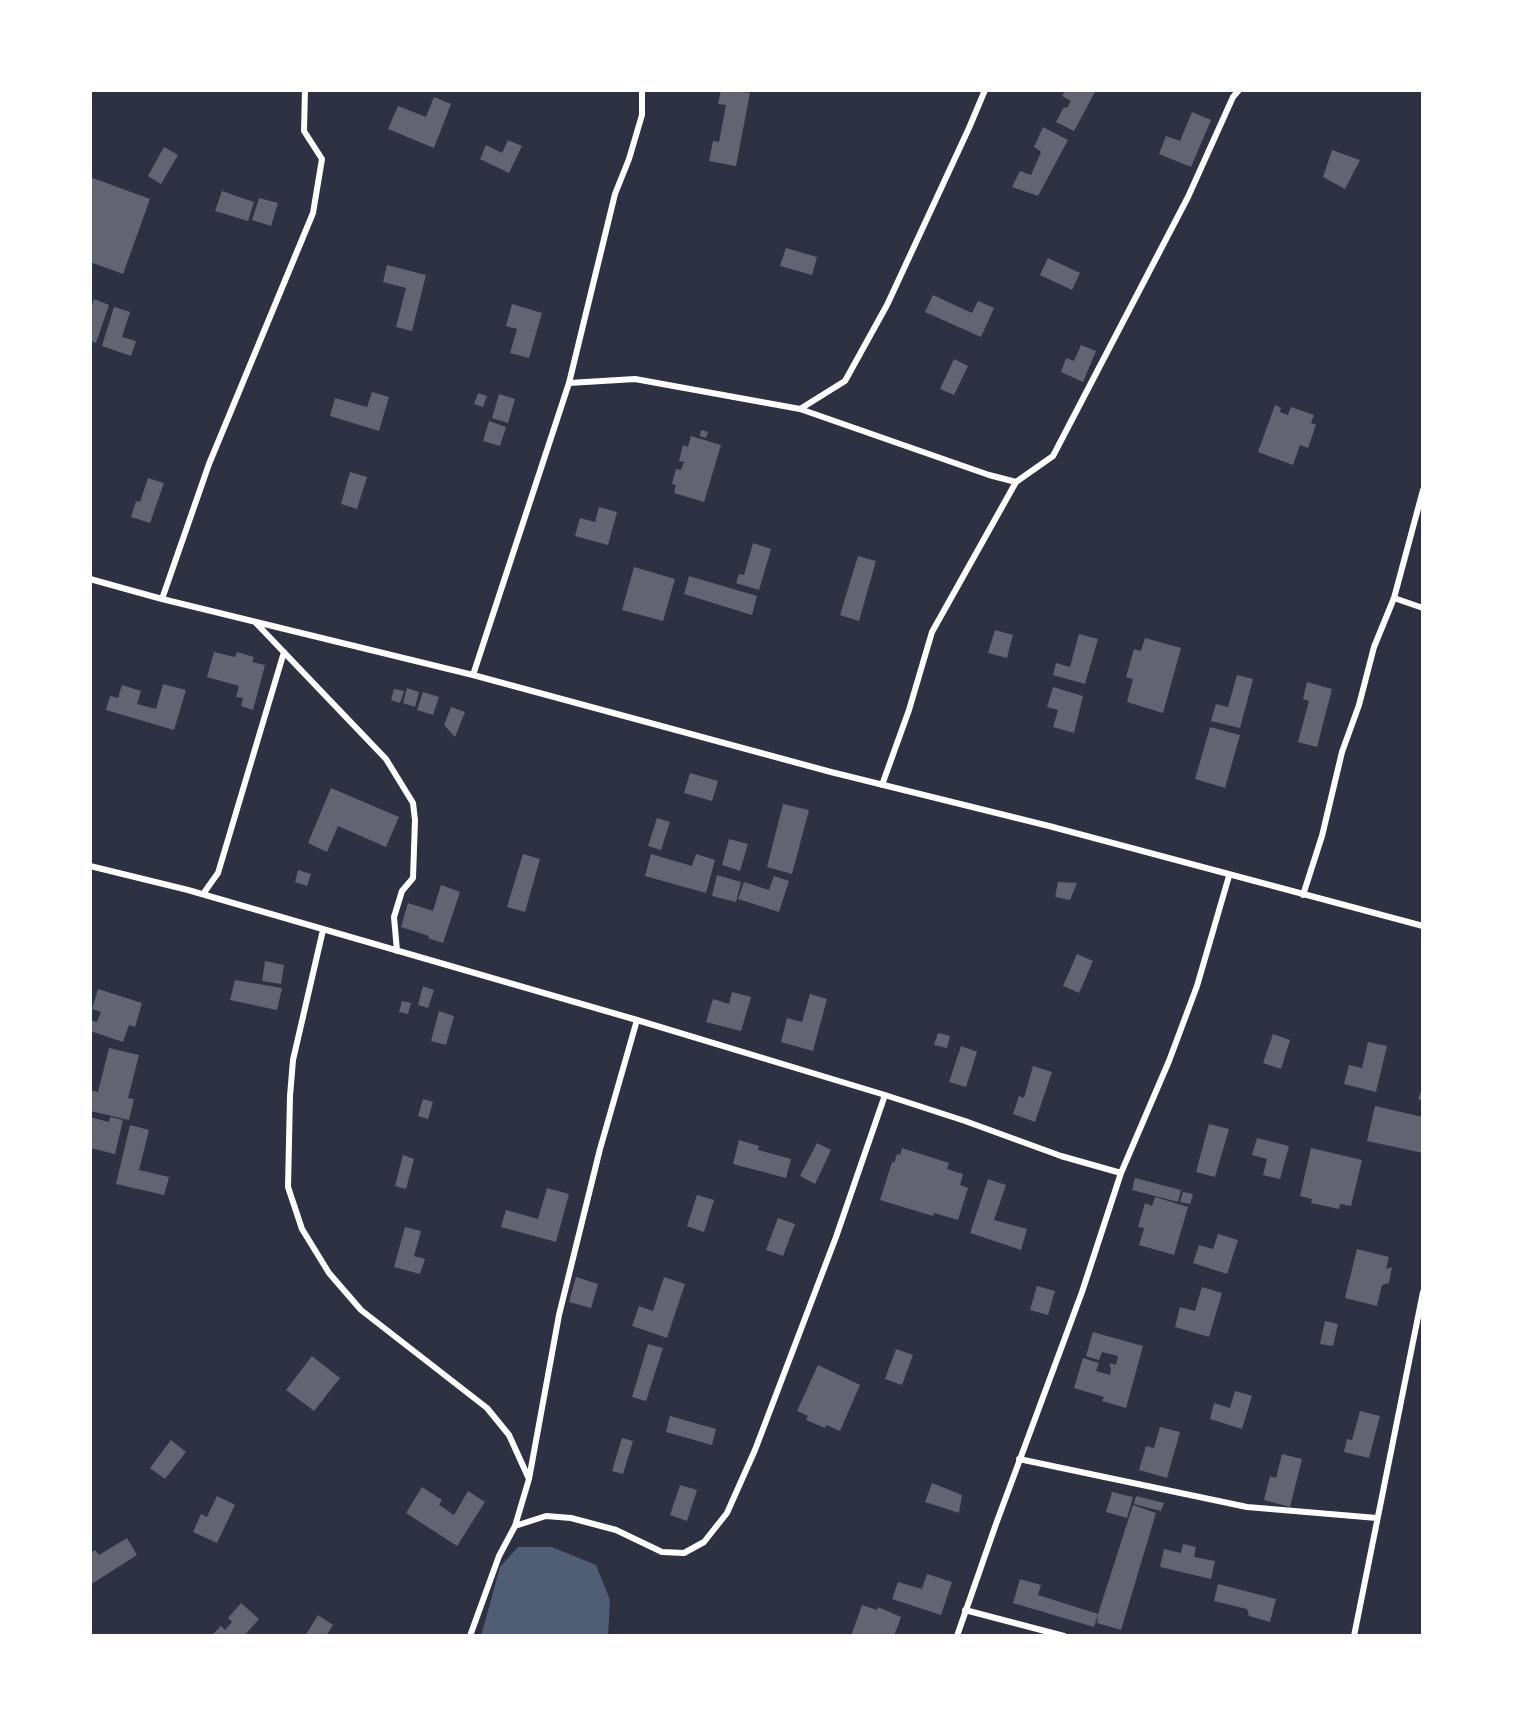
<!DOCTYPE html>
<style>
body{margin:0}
#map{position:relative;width:1513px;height:1726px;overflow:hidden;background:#2d3142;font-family:"Roboto Condensed",sans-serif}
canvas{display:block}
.frame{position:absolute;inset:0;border:92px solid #fff;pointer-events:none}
</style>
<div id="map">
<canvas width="1513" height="1726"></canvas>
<div class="frame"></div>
</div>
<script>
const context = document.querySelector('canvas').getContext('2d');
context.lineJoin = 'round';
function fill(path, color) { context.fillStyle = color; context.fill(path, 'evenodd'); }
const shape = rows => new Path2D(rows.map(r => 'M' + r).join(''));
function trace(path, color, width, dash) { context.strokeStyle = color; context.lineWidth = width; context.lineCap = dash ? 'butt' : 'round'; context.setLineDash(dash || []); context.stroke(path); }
const water = shape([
 [518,1547,552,1547,596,1565,610,1600,608,1636,481,1636,500,1567]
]);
const building = shape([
 [721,90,750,93,736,166,709,161,713,141,719,142,726,105,718,104],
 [1066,90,1096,90,1074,131,1056,122,1064,107,1067,108,1071,101,1062,96],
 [434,97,451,104,434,148,388,129,398,106,426,117],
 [1192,112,1211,120,1191,167,1159,154,1166,136,1180,141],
 [1043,127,1068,140,1038,196,1012,187,1020,171,1031,175,1041,152,1034,147],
 [508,140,522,146,509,173,480,159,486,145,502,153],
 [164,147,178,155,161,184,148,176],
 [1332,150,1360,160,1345,189,1323,177],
 [90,177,150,199,123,274,90,262],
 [222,191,254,202,248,221,215,211],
 [259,198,278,203,271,226,252,220],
 [786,248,817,257,812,275,780,266],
 [1048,258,1080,273,1072,290,1040,275],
 [387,265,426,275,412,331,396,327,406,288,383,282],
 [933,295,972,313,978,301,994,308,981,337,925,312],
 [94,299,109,305,96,343,90,341,90,310],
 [512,304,542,313,529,358,510,353,517,329,506,326],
 [114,307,130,312,122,337,136,341,131,356,102,346],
 [1081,345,1096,351,1083,382,1061,372,1066,358,1074,361],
 [954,359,968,366,954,395,940,389],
 [372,392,389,397,379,431,330,416,335,398,367,407],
 [478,393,487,396,483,407,474,404],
 [499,394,515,399,508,423,492,418],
 [1275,405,1281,408,1280,412,1288,415,1291,407,1314,415,1311,423,1316,425,1308,448,1300,445,1293,465,1258,452],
 [489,421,506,427,500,446,483,441],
 [701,430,708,432,706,438,700,436],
 [691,436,721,445,704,502,674,493,676,485,672,484,676,469,681,470,684,462,679,461,683,445,688,447],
 [350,472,367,477,357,509,341,504],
 [148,478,164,483,150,523,131,517,136,501,140,502],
 [599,507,617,512,608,545,575,536,580,518,595,522],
 [753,543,771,549,759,590,736,583,739,574,744,575],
 [858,556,876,561,859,621,840,615],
 [634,567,675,579,663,621,622,610],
 [689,576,757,596,752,615,684,594],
 [995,630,1013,635,1007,658,988,653],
 [1079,634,1098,639,1085,684,1053,675,1056,663,1070,667],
 [1145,638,1181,648,1163,713,1127,702,1133,679,1126,677,1134,649,1141,651],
 [214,652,235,657,237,652,254,657,252,662,265,665,253,710,241,706,243,698,236,697,239,686,207,677],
 [1237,675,1253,679,1240,728,1211,721,1216,704,1228,707],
 [1307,682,1332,689,1317,747,1298,742,1309,701,1303,699],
 [163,684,186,690,174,730,106,710,110,696,118,698,122,685,141,691,137,704,156,709],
 [1053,687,1083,696,1074,733,1053,727,1058,710,1047,707],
 [407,688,419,692,415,707,403,703],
 [394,689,404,691,400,703,391,700],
 [423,692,439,697,433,715,417,710],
 [451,707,465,712,455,737,444,725],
 [1210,727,1240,735,1225,788,1195,779],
 [690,773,718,781,712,801,684,793],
 [331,788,399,817,386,847,338,826,327,852,308,843],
 [783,804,809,810,792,874,767,867],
 [657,818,670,822,661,850,648,846],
 [729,839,748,844,740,871,722,865],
 [523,854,540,859,525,912,507,907],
 [651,854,692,866,696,854,715,860,706,893,645,876],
 [298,870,311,874,307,886,295,882],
 [717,875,741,882,736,902,712,896],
 [774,876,789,881,779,912,738,899,744,882,769,890],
 [1058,882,1077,883,1070,900,1055,897],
 [441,885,460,892,443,943,428,938,429,936,401,927,408,903,433,911],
 [1077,954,1093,961,1079,993,1063,986],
 [265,961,284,965,281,984,262,981],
 [235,980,282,988,277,1010,230,1000],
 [423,986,434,990,428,1008,418,1005],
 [98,989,142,1003,135,1027,129,1025,123,1042,90,1031,90,1020,97,1022,101,1012,92,1009],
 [732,992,751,997,741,1031,706,1022,713,999,729,1004],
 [810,994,827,999,813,1051,781,1042,787,1018,802,1022],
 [402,1001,411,1003,408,1014,399,1012],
 [439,1011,454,1016,446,1045,431,1041],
 [938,1033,950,1036,947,1048,934,1045],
 [1273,1034,1290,1040,1281,1069,1263,1063],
 [1368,1042,1387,1046,1376,1092,1344,1084,1349,1065,1362,1068],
 [961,1046,977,1052,966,1087,949,1082],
 [109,1048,139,1055,128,1098,134,1099,129,1120,90,1111,90,1090,98,1092],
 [1033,1066,1052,1072,1035,1122,1013,1114,1019,1096,1024,1098],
 [1423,1086,1423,1101,1418,1099],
 [423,1099,433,1102,428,1119,418,1116],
 [1375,1106,1423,1117,1423,1153,1367,1141],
 [90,1117,109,1122,110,1117,123,1120,115,1154,90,1148],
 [1209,1124,1229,1129,1215,1177,1196,1172],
 [130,1125,149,1130,139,1170,169,1177,164,1195,116,1184],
 [1257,1138,1289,1146,1280,1179,1263,1175,1267,1159,1252,1155],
 [739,1140,759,1146,758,1150,791,1159,786,1178,733,1164],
 [817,1143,831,1150,815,1184,800,1176],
 [902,1148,949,1163,947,1169,963,1174,960,1185,968,1188,958,1220,934,1213,933,1216,880,1200,892,1162,894,1163,897,1154,900,1155],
 [1311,1148,1362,1160,1351,1206,1340,1204,1339,1209,1311,1203,1312,1199,1300,1196],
 [403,1155,414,1159,406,1189,395,1186],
 [1135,1178,1181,1190,1178,1202,1132,1190],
 [988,1179,1006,1185,994,1220,1027,1229,1021,1250,970,1233],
 [547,1188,569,1194,556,1242,501,1227,506,1210,538,1219],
 [1183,1192,1193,1194,1190,1204,1180,1202],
 [697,1195,714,1200,704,1232,687,1226],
 [1155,1197,1188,1207,1174,1255,1139,1245,1144,1228,1138,1227,1145,1203,1152,1206],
 [778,1218,795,1224,783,1256,766,1250],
 [405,1227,421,1231,414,1256,425,1259,420,1274,394,1267],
 [1218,1234,1238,1240,1227,1274,1193,1263,1199,1245,1213,1249],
 [1357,1249,1389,1257,1386,1269,1392,1267,1389,1283,1382,1285,1377,1306,1345,1298],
 [576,1277,598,1284,591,1308,569,1302],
 [664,1277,685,1284,667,1338,632,1326,639,1306,653,1311],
 [1037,1286,1055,1291,1048,1315,1030,1310],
 [1202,1287,1222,1293,1209,1337,1175,1327,1180,1307,1195,1311],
 [1325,1321,1338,1324,1333,1346,1320,1344],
 [1093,1332,1143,1346,1126,1408,1102,1401,1104,1397,1074,1388,1083,1358,1099,1363,1096,1371,1110,1375,1111,1369,1109,1363,1116,1365,1118,1356,1102,1352,1099,1360,1086,1356],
 [648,1344,663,1348,646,1401,632,1397],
 [896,1349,913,1355,902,1385,885,1379],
 [312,1356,340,1378,314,1411,286,1390],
 [818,1365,860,1385,840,1431,826,1425,825,1428,806,1420,808,1416,797,1411],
 [1235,1391,1252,1396,1242,1429,1210,1419,1214,1403,1230,1408],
 [1360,1411,1380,1416,1369,1458,1344,1452,1347,1439,1352,1440],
 [670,1416,716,1429,712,1445,666,1432],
 [1160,1427,1180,1432,1167,1478,1139,1470,1146,1446,1154,1448],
 [622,1438,633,1441,623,1474,612,1471],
 [171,1440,186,1452,165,1479,150,1468],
 [1282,1454,1302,1459,1290,1507,1264,1500,1270,1476,1276,1478],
 [932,1483,962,1495,959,1513,925,1502],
 [680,1485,697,1490,687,1521,670,1515],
 [422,1487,442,1500,439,1505,454,1515,468,1491,485,1502,457,1546,406,1513],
 [1112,1492,1133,1497,1127,1518,1106,1512],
 [217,1496,235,1505,217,1543,193,1532,201,1514,207,1517],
 [1136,1496,1164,1503,1161,1511,1134,1504],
 [1133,1505,1156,1513,1121,1630,1097,1623,1098,1614,1094,1627,1013,1603,1020,1579,1041,1585,1038,1595,1098,1614],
 [127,1538,137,1555,90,1585,90,1553,95,1550,99,1555],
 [1183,1544,1196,1547,1194,1557,1215,1561,1211,1579,1160,1567,1164,1549,1181,1553],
 [927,1574,952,1582,941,1615,892,1599,898,1582,922,1589],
 [1218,1584,1276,1599,1270,1622,1249,1616,1247,1609,1214,1601],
 [241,1603,259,1619,244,1636,211,1636,221,1626,225,1630,232,1622,228,1618],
 [862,1605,877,1610,878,1607,901,1617,894,1636,851,1636],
 [318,1615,333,1625,326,1636,305,1636]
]);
const minor = shape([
 [569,383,635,379,800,409,845,381,887,305,969,128,985,90],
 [800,409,989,475,1016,482,1053,456,1188,197,1233,97,1239,90],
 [90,579,162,599,473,675,831,772,1049,826,1423,926],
 [1394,598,1423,608],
 [162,599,209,464,313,213,322,159,304,131,305,90],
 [255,622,386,759,413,803,415,820,413,878,402,891,394,917,397,951],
 [473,675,569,383,615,194,629,159,642,115,642,90],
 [882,785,909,710,932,632,1016,482],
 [90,866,188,890,637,1020,885,1095,965,1121,1061,1156,1121,1173],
 [203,894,218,873,284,652],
 [1303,895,1322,836,1342,752,1359,705,1374,647,1394,598,1423,490],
 [323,930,293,1060,290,1096,288,1187,302,1229,329,1273,361,1310,487,1408,509,1435,529,1479],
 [1019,1459,1247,1507,1377,1518],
 [515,1526,546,1516,571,1518,616,1530,662,1552,684,1553,704,1542,727,1513,755,1450,836,1237,885,1095],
 [965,1610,1064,1636],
 [470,1636,499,1556,515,1526,529,1479,559,1315,600,1149,637,1020],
 [957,1636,996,1524,1082,1292,1121,1173,1169,1061,1197,986,1229,876],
 [1354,1636,1423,1292]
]);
fill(water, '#4f5d75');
fill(building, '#626471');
trace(minor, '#fff', 6);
</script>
